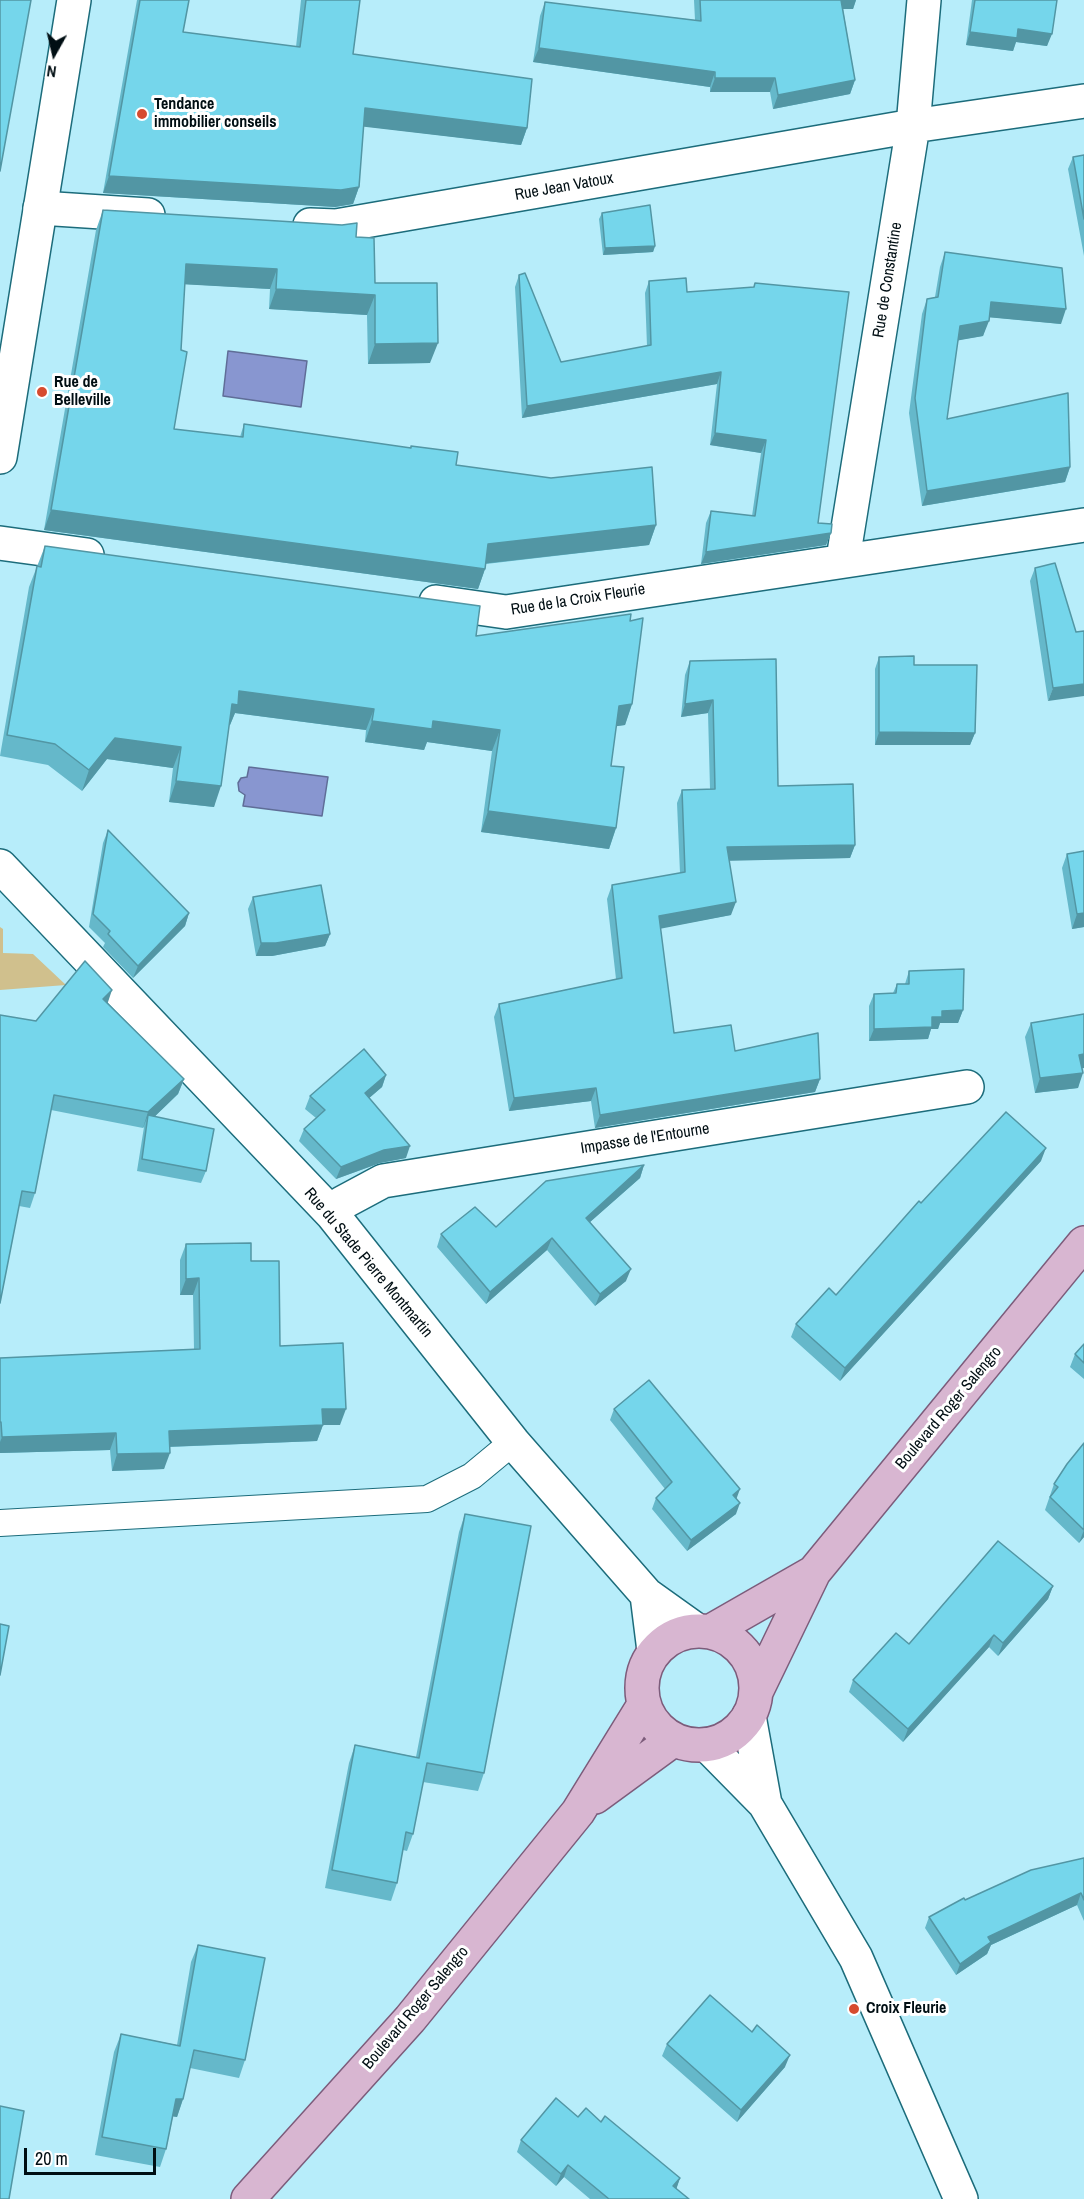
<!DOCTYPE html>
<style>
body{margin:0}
#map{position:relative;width:1084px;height:2199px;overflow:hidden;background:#b7edfa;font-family:"Archivo Narrow",sans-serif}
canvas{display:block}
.north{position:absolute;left:24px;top:24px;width:60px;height:60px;-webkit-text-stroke:4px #fff;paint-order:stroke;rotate:188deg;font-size:16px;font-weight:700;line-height:24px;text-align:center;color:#000e13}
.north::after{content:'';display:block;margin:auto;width:21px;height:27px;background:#000e13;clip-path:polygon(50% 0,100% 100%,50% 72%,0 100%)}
.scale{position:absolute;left:24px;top:2148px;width:132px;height:27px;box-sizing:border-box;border:3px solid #000e13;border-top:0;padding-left:8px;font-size:18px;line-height:21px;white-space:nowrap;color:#000e13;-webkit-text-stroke:4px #fff;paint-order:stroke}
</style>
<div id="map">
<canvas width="1084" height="2199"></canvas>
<div class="north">N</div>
<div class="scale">20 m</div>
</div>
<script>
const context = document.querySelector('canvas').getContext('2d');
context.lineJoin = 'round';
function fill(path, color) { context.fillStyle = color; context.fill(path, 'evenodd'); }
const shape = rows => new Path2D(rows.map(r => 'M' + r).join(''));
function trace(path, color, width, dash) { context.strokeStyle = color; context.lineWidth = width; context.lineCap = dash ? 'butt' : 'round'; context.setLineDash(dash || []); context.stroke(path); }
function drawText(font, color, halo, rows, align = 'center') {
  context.font = font + ' "Archivo Narrow",sans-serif'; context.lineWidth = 6; context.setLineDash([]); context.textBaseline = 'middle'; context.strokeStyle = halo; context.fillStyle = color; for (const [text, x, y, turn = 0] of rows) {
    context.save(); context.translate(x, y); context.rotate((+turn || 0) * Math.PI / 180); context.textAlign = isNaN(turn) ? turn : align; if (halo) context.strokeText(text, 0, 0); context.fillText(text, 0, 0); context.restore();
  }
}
const green = shape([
 [0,927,3,929,3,953,33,954,66,985,0,990]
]);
const water = shape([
 [228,351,307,361,301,407,223,396,228,351],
 [249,767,328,777,322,816,243,806,245,795,239,791,238,783,241,778,247,777,249,767]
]);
const service = shape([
 [0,1523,427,1499,472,1476,513,1442]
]);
const minor = shape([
 [40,208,148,215],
 [310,225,336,226,913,126,1084,101],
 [0,543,87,555],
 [843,559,913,126,924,0],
 [436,602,506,612,1084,525],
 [0,866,332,1214,513,1442,647,1595,696,1630],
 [332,1214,342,1203,383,1181,967,1087],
 [647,1595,654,1651],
 [749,1716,765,1804],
 [707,1745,765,1804,856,1958,961,2199]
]);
const secondary = shape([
 [0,457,74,0]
]);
const primary = shape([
 '642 1688a57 57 0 1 1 114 0a57 57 0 1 1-114 0Z',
 [711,1631,814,1572],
 [756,1692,814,1572,1084,1243],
 [595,1797,673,1740],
 [248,2199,410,2019,578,1812,644,1705]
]);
const wall = shape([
 [137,0,189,0,183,32,296,47,301,0,360,0,353,54,527,128,521,145,363,126,359,187,353,204,335,207,103,193],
 [694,0,856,0,853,9,843,9,855,80,850,94,773,109,770,92,710,92,710,87,533,62,540,16,545,2,695,20],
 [972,0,1057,0,1047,46,1016,42,1013,51,966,45],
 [1084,155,1084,256,1068,169,1073,157],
 [103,210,356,237,375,283,430,363,368,364,367,315,269,309,270,289,185,284,174,429,240,437,244,424,456,465,656,525,649,545,486,564,485,569,478,589,44,530,96,230],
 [602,213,655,246,653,252,603,255,599,219],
 [945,252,1061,324,989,317,983,336,958,340,947,419,1070,467,1065,482,922,506,909,413,922,314,927,299,935,297,940,267],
 [519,275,561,362,647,346,645,293,649,281,687,292,753,288,755,283,818,523,831,533,826,545,701,564,706,523,711,511,752,516,761,453,710,445,717,384,522,418,515,287],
 [45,546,476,636,630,621,632,704,625,725,616,726,611,766,616,828,609,849,481,832,492,751,427,742,424,750,365,742,366,730,235,713,230,725,229,725,214,807,169,802,173,768,107,759,82,791,48,765,0,756,29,587],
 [1035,568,1076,632,1048,701,1030,581],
 [879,657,914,665,975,733,970,745,875,745,875,669],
 [690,661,778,786,855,845,850,858,729,860,731,915,660,928,674,1033,735,1051,820,1079,815,1092,595,1128,591,1101,509,1111,494,1017,499,1004,616,979,607,899,612,885,680,873,677,803,682,790,710,789,708,713,681,717,685,675],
 [108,830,189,913,185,926,133,978,103,947,105,943,89,927,103,843],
 [1067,854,1084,927,1072,929,1062,868],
 [253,897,330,934,325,946,272,956,256,956,248,909],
 [909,971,963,1010,958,1023,940,1023,938,1029,931,1029,928,1039,869,1041,869,1006,874,994,893,993,897,984,905,984],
 [108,1003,184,1079,178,1094,155,1116,206,1171,201,1183,137,1171,144,1127,143,1128,51,1110,35,1193,30,1208,19,1206,0,1304,0,1015,36,1021],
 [1031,1023,1084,1068,1082,1068,1078,1088,1035,1093,1025,1037],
 [386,1075,382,1087,369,1098,406,1158,380,1163,336,1179,299,1141,304,1129,316,1118,305,1109,310,1096],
 [1041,1161,840,1381,791,1337,796,1324,836,1295,921,1203],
 [644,1165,640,1178,590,1222,626,1281,595,1306,547,1250,486,1304,437,1247,441,1234,496,1227],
 [186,1244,251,1261,280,1346,340,1425,323,1425,317,1441,169,1447,164,1469,112,1471,110,1450,0,1453,0,1358,194,1349,193,1295,180,1295,180,1260],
 [1084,1344,1084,1379,1070,1367,1075,1354],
 [614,1409,736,1514,687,1551,652,1509,656,1498,665,1489,610,1420],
 [1084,1443,1084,1537,1079,1543,1045,1510,1054,1484],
 [465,1514,484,1773,478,1791,423,1782,413,1834,407,1851,403,1850,397,1883,391,1901,325,1888,349,1763,355,1745,416,1757,459,1532],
 [1053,1586,1048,1599,998,1656,989,1647,903,1742,849,1692,853,1680,909,1644],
 [1084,1858,1084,1921,1077,1905,991,1945,987,1954,956,1975,925,1928,929,1917,965,1900],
 [198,1945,245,2060,239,2078,190,2068,183,2099,177,2117,173,2116,166,2149,160,2167,95,2155,114,2052,121,2034,177,2045,191,1962],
 [667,2044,785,2067,737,2122,662,2056],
 [578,2117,601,2122,680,2178,676,2189,689,2199,590,2199,564,2177,556,2186,517,2152,521,2140]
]);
const shadedWall = shape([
 [839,0,856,0,853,9,835,9],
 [1018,29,1052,34,1047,46,1016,42,1013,51,966,45,970,32],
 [539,48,715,72,710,87,533,62],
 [715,78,775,78,770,92,710,92],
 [855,80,850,94,773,109,778,95],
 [365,108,527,128,521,145,358,126],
 [109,176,359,187,353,204,335,207,103,193],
 [655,246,653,252,603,255,605,248],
 [186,264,277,269,270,289,179,284],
 [276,289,375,295,367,315,269,309],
 [991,302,1066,309,1061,324,986,317],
 [989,321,983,336,955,341,960,326],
 [438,343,430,363,368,364,375,344],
 [721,372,717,384,522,418,527,406],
 [715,433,766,440,761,453,710,445],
 [1070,467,1065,482,922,506,927,491],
 [51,510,485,569,478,589,44,530],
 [656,525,649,545,481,564,488,544],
 [831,533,826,545,701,564,706,552],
 [1084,684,1084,696,1048,701,1053,688],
 [239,691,374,709,366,730,235,713,230,725,225,725,232,704],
 [713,700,708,713,681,717,685,704],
 [632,704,625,725,611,727,619,706],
 [372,721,433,721,500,730,492,751,427,742,424,750,365,742],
 [879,732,975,733,970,745,875,745],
 [115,738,181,747,173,768,107,759,82,791,89,770],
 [176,781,221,786,214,807,169,802],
 [488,811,616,828,609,849,481,832],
 [855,845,850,858,722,861,727,847],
 [736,902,731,915,654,930,659,916],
 [189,913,185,926,133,978,138,966],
 [1084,913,1084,927,1072,929,1077,914],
 [330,934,325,946,272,956,256,956,261,943],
 [112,990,107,1005,103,999],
 [963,1010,958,1023,940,1023,938,1029,931,1029,928,1039,869,1041,874,1029,932,1017,942,1011],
 [1084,1054,1084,1068,1074,1069,1079,1055],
 [1083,1073,1078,1088,1035,1093,1040,1078],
 [386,1075,382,1087,360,1106,365,1093],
 [184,1079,178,1094,147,1124,148,1115,143,1128,148,1112],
 [820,1079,815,1092,595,1128,600,1115],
 [596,1088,591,1101,509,1111,514,1098],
 [410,1146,406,1158,380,1163,336,1179,341,1167,384,1150],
 [1046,1148,1041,1161,840,1381,845,1368],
 [644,1165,640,1178,581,1230,586,1218],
 [552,1238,547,1250,486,1304,490,1292],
 [631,1269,626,1281,595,1306,600,1294],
 [199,1278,193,1295,180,1295,186,1279],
 [322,1409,346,1409,340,1425,323,1425,317,1441,163,1447,169,1431],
 [116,1433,110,1450,0,1453,0,1442,2,1437],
 [170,1453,164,1469,112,1471,117,1454],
 [740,1489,736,1500,733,1495],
 [740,1503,736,1514,687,1551,691,1540],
 [1084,1530,1084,1537,1079,1543],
 [1053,1586,1048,1599,998,1656,1003,1643],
 [994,1635,989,1647,903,1742,908,1729],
 [1081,1893,1077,1905,991,1945,987,1954,956,1975,960,1964,988,1937],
 [790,2055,785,2067,737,2122,741,2110],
 [176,2099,183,2099,177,2117,170,2116],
 [568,2165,564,2177,556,2186,561,2174],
 [680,2178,676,2190,673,2186]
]);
const building = shape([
 [0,0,31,0,0,171,0,0],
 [140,0,189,0,183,32,300,47,306,0,360,0,353,54,532,79,527,128,365,108,359,187,341,190,109,176,140,0],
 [700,0,841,0,855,80,778,95,775,78,715,78,715,72,539,48,545,2,701,21,700,0],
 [975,0,1057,0,1052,34,1018,29,1017,38,970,32,975,0],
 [1084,155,1084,219,1073,157,1084,155],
 [650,205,655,246,605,248,602,213,650,205],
 [103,210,342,225,357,223,356,237,374,238,375,283,437,283,438,343,375,344,375,295,276,289,277,269,186,264,181,350,187,352,174,429,243,437,244,424,411,448,411,446,458,452,456,465,551,478,652,467,656,525,488,544,485,569,51,510,103,210],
 [945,252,1062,268,1066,309,991,302,989,321,960,326,947,419,1068,393,1070,467,927,491,915,398,927,299,938,297,945,252],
 [525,273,561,362,651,345,649,281,686,278,687,292,754,287,755,283,849,292,818,523,832,524,831,533,706,552,711,511,755,516,766,440,715,433,721,372,527,406,519,275,525,273],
 [45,546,480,606,476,636,631,614,630,621,643,618,632,704,619,706,611,766,624,767,616,828,488,811,500,730,433,721,432,729,372,721,374,709,239,691,238,705,232,704,221,786,176,781,181,747,115,738,89,770,55,744,7,735,37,566,41,567,45,546],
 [1055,563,1076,632,1084,631,1084,684,1053,688,1035,568,1055,563],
 [914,656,914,665,977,665,975,733,879,732,879,657,914,656],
 [776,659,778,786,853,784,855,845,727,847,736,902,659,916,674,1033,731,1025,735,1051,818,1033,820,1079,600,1115,596,1088,514,1098,499,1004,622,978,612,885,685,872,682,790,715,789,713,700,685,704,690,661,776,659],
 [108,830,189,913,138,966,108,934,110,931,93,914,108,830],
 [1084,851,1084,913,1077,914,1067,854,1084,851],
 [321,885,330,934,276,943,261,943,253,897,321,885],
 [85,961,112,990,103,999,184,1079,148,1112,54,1095,35,1193,22,1191,0,1303,0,1015,36,1021,85,961],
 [964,969,963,1010,942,1011,942,1017,932,1017,932,1027,874,1029,874,994,896,993,897,984,909,984,909,971,964,969],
 [1084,1014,1084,1054,1079,1055,1083,1073,1040,1078,1031,1023,1084,1014],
 [364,1049,386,1075,365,1093,410,1146,384,1150,341,1167,304,1129,325,1110,310,1096,364,1049],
 [1006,1112,1046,1148,845,1368,796,1324,829,1288,836,1295,919,1201,921,1203,1006,1112],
 [148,1115,214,1129,206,1171,142,1159,148,1115],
 [644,1165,586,1218,631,1269,600,1294,552,1238,490,1292,441,1234,475,1207,496,1227,546,1181,644,1165],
 [251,1243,251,1261,279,1261,280,1346,343,1343,346,1409,322,1409,323,1425,169,1431,170,1453,117,1454,116,1433,2,1437,1,1422,0,1422,0,1358,200,1349,199,1278,186,1279,186,1244,251,1243],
 [1084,1344,1084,1363,1075,1354,1084,1344],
 [649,1380,740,1489,733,1495,740,1503,691,1540,656,1498,672,1482,614,1409,649,1380],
 [1084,1443,1084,1530,1050,1497,1058,1487,1054,1484,1067,1464,1084,1443],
 [465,1514,531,1526,484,1773,427,1763,413,1834,406,1832,397,1883,332,1870,355,1745,419,1758,465,1514],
 [998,1541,1053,1586,1003,1643,994,1635,908,1729,853,1680,896,1633,909,1644,998,1541],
 [0,1624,9,1626,0,1675,0,1624],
 [1084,1858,1084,1900,1081,1893,988,1937,991,1942,960,1964,929,1917,964,1898,965,1900,1031,1870,1084,1858],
 [198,1945,265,1958,245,2060,194,2050,183,2099,176,2099,166,2149,102,2137,121,2034,180,2046,198,1945],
 [710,1995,752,2032,757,2025,790,2055,741,2110,667,2044,710,1995],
 [556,2098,578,2117,586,2108,601,2122,605,2116,680,2178,673,2186,689,2199,609,2199,568,2165,561,2174,521,2140,556,2098],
 [0,2106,24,2111,9,2199,0,2199,0,2106]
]);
const markers = [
 [142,114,6,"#d64b2f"],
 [42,392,6,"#d64b2f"],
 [854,2009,6,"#d64b2f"]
];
const poiNames = [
 ["Tendance",154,105],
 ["immobilier conseils",154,123],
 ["Rue de",54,383],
 ["Belleville",54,401],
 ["Croix Fleurie",866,2009]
];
const streetNames = [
 ["Rue Jean Vatoux",564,187,-10],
 ["Rue de Constantine",888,280,-81],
 ["Rue de la Croix Fleurie",578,600,-9],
 ["Impasse de l'Entourne",645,1139,-9],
 ["Rue du Stade Pierre Montmartin",368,1263,50],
 ["Boulevard Roger Salengro",949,1408,-50],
 ["Boulevard Roger Salengro",416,2008,-50]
];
fill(green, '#d0c08d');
fill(water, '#8896d0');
trace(water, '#5f6d97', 1.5);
trace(service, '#1c6c7b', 28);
trace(minor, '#1c6c7b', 36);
trace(secondary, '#1c6c7b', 36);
trace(primary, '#7c5c7b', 36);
trace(service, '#fff', 26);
trace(minor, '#fff', 33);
trace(secondary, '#fff', 33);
trace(primary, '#d8b6d1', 33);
fill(wall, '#65b8ca');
fill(shadedWall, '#5296a4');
fill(building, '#75d6eb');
trace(building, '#5296a4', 1.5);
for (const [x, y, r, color] of markers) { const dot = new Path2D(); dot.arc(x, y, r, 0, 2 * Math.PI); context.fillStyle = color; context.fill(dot); trace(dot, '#fff', 2); }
drawText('bold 16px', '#000e13', '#fff', poiNames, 'left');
drawText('16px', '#000e13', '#fff', streetNames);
</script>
